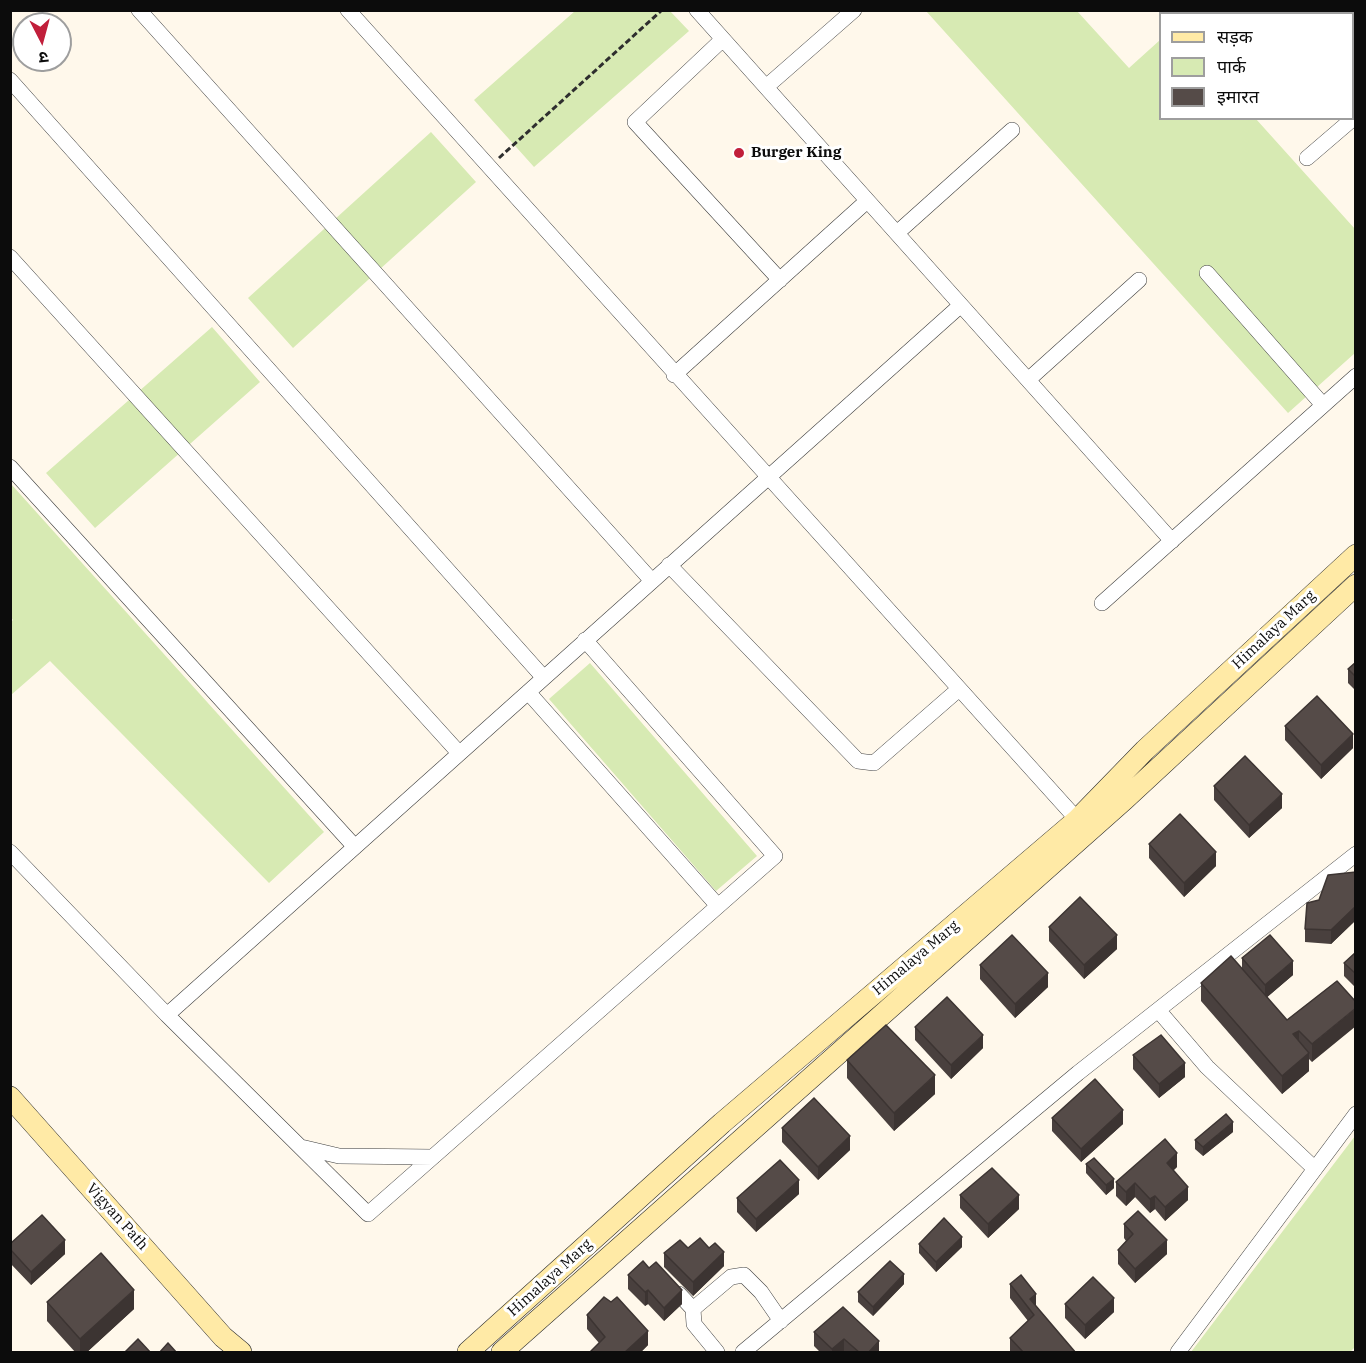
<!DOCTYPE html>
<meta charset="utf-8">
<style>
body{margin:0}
#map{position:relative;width:1366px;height:1363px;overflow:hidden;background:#fff8eb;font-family:"IBM Plex Serif","Noto Sans Devanagari",serif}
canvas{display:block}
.frame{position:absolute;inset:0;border:12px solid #0c0c0c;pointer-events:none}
.legend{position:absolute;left:1159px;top:12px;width:195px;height:108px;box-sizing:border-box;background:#fff;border:2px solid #9e9e9e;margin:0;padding:8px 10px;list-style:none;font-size:18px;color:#0c0c0c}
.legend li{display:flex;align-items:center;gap:12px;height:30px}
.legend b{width:30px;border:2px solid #9e9e9e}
.north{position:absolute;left:12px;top:12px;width:60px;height:60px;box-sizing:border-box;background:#fff;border:2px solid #9e9e9e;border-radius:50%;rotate:174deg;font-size:16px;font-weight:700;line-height:24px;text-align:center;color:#0c0c0c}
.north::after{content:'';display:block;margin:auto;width:21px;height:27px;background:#c11f3b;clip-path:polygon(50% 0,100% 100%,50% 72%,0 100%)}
</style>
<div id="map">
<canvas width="1366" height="1363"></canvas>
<div class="frame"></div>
<ul class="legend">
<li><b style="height:8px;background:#ffeaa6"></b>सड़क</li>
<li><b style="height:16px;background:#d7eab3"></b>पार्क</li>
<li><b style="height:16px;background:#554b48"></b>इमारत</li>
</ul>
<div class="north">उ</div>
</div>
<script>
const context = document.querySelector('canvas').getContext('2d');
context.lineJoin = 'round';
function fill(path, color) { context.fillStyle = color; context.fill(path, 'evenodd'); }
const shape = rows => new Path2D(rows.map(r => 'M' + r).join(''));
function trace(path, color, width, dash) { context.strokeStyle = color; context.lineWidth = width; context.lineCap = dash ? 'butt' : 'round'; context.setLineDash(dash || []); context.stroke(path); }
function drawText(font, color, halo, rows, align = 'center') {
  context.font = font + ' "IBM Plex Serif",serif'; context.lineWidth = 6; context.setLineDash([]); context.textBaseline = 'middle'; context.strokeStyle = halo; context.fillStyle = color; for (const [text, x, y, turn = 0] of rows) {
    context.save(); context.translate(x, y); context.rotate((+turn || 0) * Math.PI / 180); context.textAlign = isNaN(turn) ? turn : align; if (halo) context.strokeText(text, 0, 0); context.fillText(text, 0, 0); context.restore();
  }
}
const green = shape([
 [575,11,670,11,689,31,534,167,474,100],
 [926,11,1077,11,1129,68,1160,40,1160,118,1256,119,1355,229,1355,353,1288,413],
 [431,132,476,182,293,348,248,298],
 [212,327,260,382,95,528,46,473],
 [11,484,324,832,269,883,50,661,11,695,10,623,13,620,10,616],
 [590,663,757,856,716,891,549,699],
 [1355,1136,1355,1347,1350,1352,1191,1352]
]);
const path = shape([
 [499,158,662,10]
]);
const street = shape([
 [139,10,652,581],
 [348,10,1083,826],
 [697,10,1172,541],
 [1333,10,1336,14],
 [1179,14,1183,10],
 [1352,32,1356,36],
 [723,39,635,122,780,280],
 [10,80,544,678],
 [766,87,854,10],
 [1307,158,1356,116],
 [897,233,1012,130],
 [10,257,459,753],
 [1207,273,1323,405],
 [674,375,867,201],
 [1028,380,1139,280],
 [10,467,355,847],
 [669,565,858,761,874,763,959,689],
 [1102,603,1356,376],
 [528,692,718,906],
 [10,852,167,1015,368,1214,775,856,585,640],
 [1158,1010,1207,1067,1315,1169],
 [167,1015,961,305],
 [301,1147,339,1156,433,1157],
 [679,1294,693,1309,694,1324,717,1352],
 [693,1309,731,1277,744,1275,761,1292,781,1321],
 [743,1352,1078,1073,1356,854],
 [1178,1352,1356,1114]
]);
const secondary = shape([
 [10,1097,223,1337,241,1352],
 [468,1352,722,1123,1077,820,1145,750,1356,555],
 [502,1352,1124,800,1356,585]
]);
const wall = shape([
 [1356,662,1356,691,1348,683,1348,669],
 [1285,726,1353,748,1321,779,1285,740],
 [1214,786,1282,808,1249,838,1214,800],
 [1149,844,1216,866,1184,897,1149,858],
 [1356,872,1356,920,1331,944,1305,942,1305,929,1319,900],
 [1049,927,1117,949,1084,979,1049,941],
 [1356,952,1356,988,1344,976,1344,963],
 [1242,958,1293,975,1267,997,1287,1020,1337,981,1312,1062,1309,1059,1309,1071,1282,1094,1201,1001,1201,983,1242,968],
 [980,965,1048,987,1015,1018,980,979],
 [915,1027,983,1048,951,1079,915,1040],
 [1133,1055,1185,1077,1159,1098,1133,1069],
 [847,1060,935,1094,894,1131,847,1078],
 [1052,1118,1123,1124,1081,1162,1052,1131],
 [782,1128,850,1150,818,1180,782,1142],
 [1233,1132,1203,1156,1195,1149,1195,1140],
 [1086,1164,1114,1188,1106,1195,1086,1173],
 [1177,1167,1173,1170,1188,1200,1165,1221,1155,1209,1150,1213,1135,1197,1126,1206,1116,1196,1116,1182],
 [799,1194,756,1232,737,1212,737,1198],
 [960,1195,1019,1209,988,1238,960,1208],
 [1124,1224,1167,1254,1135,1283,1118,1264,1118,1250,1126,1241,1124,1238],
 [10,1244,65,1254,31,1285,10,1263],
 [919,1244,962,1247,936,1272,919,1253],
 [688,1248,724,1266,693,1296,664,1267,664,1253],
 [628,1275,682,1304,664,1321,648,1304,645,1306,628,1289],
 [904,1284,873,1316,858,1302,858,1292],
 [1010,1284,1036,1307,1076,1353,1011,1353,1010,1352,1010,1338,1028,1321,1010,1298],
 [47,1302,134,1309,86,1353,76,1353,47,1321],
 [1065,1304,1114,1312,1085,1339,1065,1318],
 [843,1307,879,1353,821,1353,814,1346,814,1332],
 [587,1315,648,1345,640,1353,589,1353,599,1343,587,1329]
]);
const shadedWall = shape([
 [1353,734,1353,748,1321,779,1321,765],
 [1282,794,1282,808,1249,838,1249,825],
 [1216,852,1216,866,1184,897,1184,883],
 [1356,906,1356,920,1331,944,1331,930],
 [1117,935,1117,949,1084,979,1084,965],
 [1293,961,1293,975,1265,999,1265,985],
 [1048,973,1048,987,1015,1018,1015,1004],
 [1356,1008,1356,1026,1312,1062,1312,1044],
 [1299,1031,1299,1049,1293,1034],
 [983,1035,983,1048,951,1079,951,1065],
 [1309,1053,1309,1071,1282,1094,1282,1076],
 [1185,1063,1185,1077,1159,1098,1159,1084],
 [935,1075,935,1094,894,1131,894,1113],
 [1123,1110,1123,1124,1081,1162,1081,1149],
 [1233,1122,1233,1132,1203,1156,1203,1147],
 [850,1136,850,1150,818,1180,818,1167],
 [1177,1153,1177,1167,1167,1177,1167,1163],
 [1114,1179,1114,1188,1106,1195,1106,1185],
 [799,1180,799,1194,756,1232,756,1219],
 [1135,1183,1135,1197,1126,1206,1126,1192],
 [1188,1187,1188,1200,1165,1221,1165,1207],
 [1019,1195,1019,1209,988,1238,988,1224],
 [1155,1196,1155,1209,1150,1213,1150,1199],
 [11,1199,11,1213,10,1214,10,1200],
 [962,1237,962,1247,936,1272,936,1262],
 [65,1240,65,1254,31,1285,31,1272],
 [1167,1240,1167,1254,1135,1283,1135,1269],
 [724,1252,724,1266,693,1296,693,1282],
 [904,1274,904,1284,873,1316,873,1307],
 [134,1290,134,1309,86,1353,80,1353,80,1339],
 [648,1290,648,1304,645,1306,645,1292],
 [682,1290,682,1304,664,1321,664,1308],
 [1036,1294,1036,1308,1030,1299],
 [1114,1298,1114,1312,1085,1339,1085,1325],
 [648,1331,648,1345,640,1353,624,1353],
 [844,1339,844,1352,832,1353,832,1349],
 [879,1341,879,1353,868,1353]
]);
const building = shape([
 [1356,662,1356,677,1348,669,1356,662],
 [1317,696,1353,734,1321,765,1285,726,1317,696],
 [1245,756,1282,794,1249,825,1214,786,1245,756],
 [1180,814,1216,852,1184,883,1149,844,1180,814],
 [1356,872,1356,906,1331,930,1305,929,1307,903,1319,900,1328,875,1356,872],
 [1080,897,1117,935,1084,965,1049,927,1080,897],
 [1012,935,1048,973,1015,1004,980,965,1012,935],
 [1270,935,1293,961,1265,985,1242,958,1270,935],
 [1356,952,1356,974,1344,963,1356,952],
 [1231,956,1287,1020,1337,981,1356,1002,1356,1008,1312,1044,1299,1031,1293,1034,1309,1053,1282,1076,1201,983,1231,956],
 [947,997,983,1035,951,1065,915,1027,947,997],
 [886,1025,935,1075,894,1113,847,1060,886,1025],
 [1161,1035,1185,1063,1159,1084,1133,1055,1161,1035],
 [1095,1079,1123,1110,1081,1149,1052,1118,1095,1079],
 [814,1098,850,1136,818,1167,782,1128,814,1098],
 [1226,1114,1233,1122,1203,1147,1195,1140,1226,1114],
 [1165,1139,1177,1153,1167,1163,1188,1187,1165,1207,1155,1196,1150,1199,1135,1183,1126,1192,1116,1182,1165,1139],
 [1094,1158,1114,1179,1106,1185,1086,1164,1094,1158],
 [780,1160,799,1180,756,1219,737,1198,780,1160],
 [992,1168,1019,1195,988,1224,960,1195,992,1168],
 [1138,1211,1167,1240,1135,1269,1118,1250,1133,1234,1124,1224,1138,1211],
 [42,1215,65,1240,31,1272,10,1249,10,1244,42,1215],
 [944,1218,962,1237,936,1262,919,1244,944,1218],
 [700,1238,709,1248,715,1243,724,1252,693,1282,664,1253,680,1240,688,1248,700,1238],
 [101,1253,134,1290,80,1339,47,1302,101,1253],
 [643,1261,649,1268,656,1262,682,1290,664,1308,648,1290,645,1292,628,1275,643,1261],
 [890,1261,904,1274,873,1307,858,1292,890,1261],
 [1021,1275,1036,1294,1030,1299,1076,1353,1024,1353,1010,1338,1034,1315,1010,1284,1021,1275],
 [1093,1277,1114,1298,1085,1325,1065,1304,1093,1277],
 [604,1297,611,1302,617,1297,648,1331,624,1353,589,1353,605,1337,587,1315,604,1297],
 [843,1307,879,1341,868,1353,860,1353,844,1339,832,1349,814,1332,843,1307],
 [138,1339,151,1353,124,1353,138,1339],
 [168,1343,177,1353,159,1353,168,1343]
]);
const markers = [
 [739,153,6,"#c11f3b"]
];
const poiNames = [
 ["Burger King",751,153]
];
const streetNames = [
 ["Himalaya Marg",1274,630,-43],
 ["Himalaya Marg",916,958,-40],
 ["Vigyan Path",117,1217,48],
 ["Himalaya Marg",550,1278,-42]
];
fill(green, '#d7eab3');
trace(street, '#3f3f3f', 16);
trace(secondary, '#2e2e2e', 22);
trace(path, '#2e2e2e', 3, [6, 3]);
trace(street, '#fff', 15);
trace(secondary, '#ffeaa6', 21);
fill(wall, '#49403e');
fill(shadedWall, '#3c3432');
fill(building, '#554b48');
trace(building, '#3c3432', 1.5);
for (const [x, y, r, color] of markers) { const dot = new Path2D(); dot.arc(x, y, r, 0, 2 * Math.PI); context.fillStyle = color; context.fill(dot); trace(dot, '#fff', 2); }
drawText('bold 15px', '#0c0c0c', '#fff', poiNames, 'left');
drawText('15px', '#0c0c0c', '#fff', streetNames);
</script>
